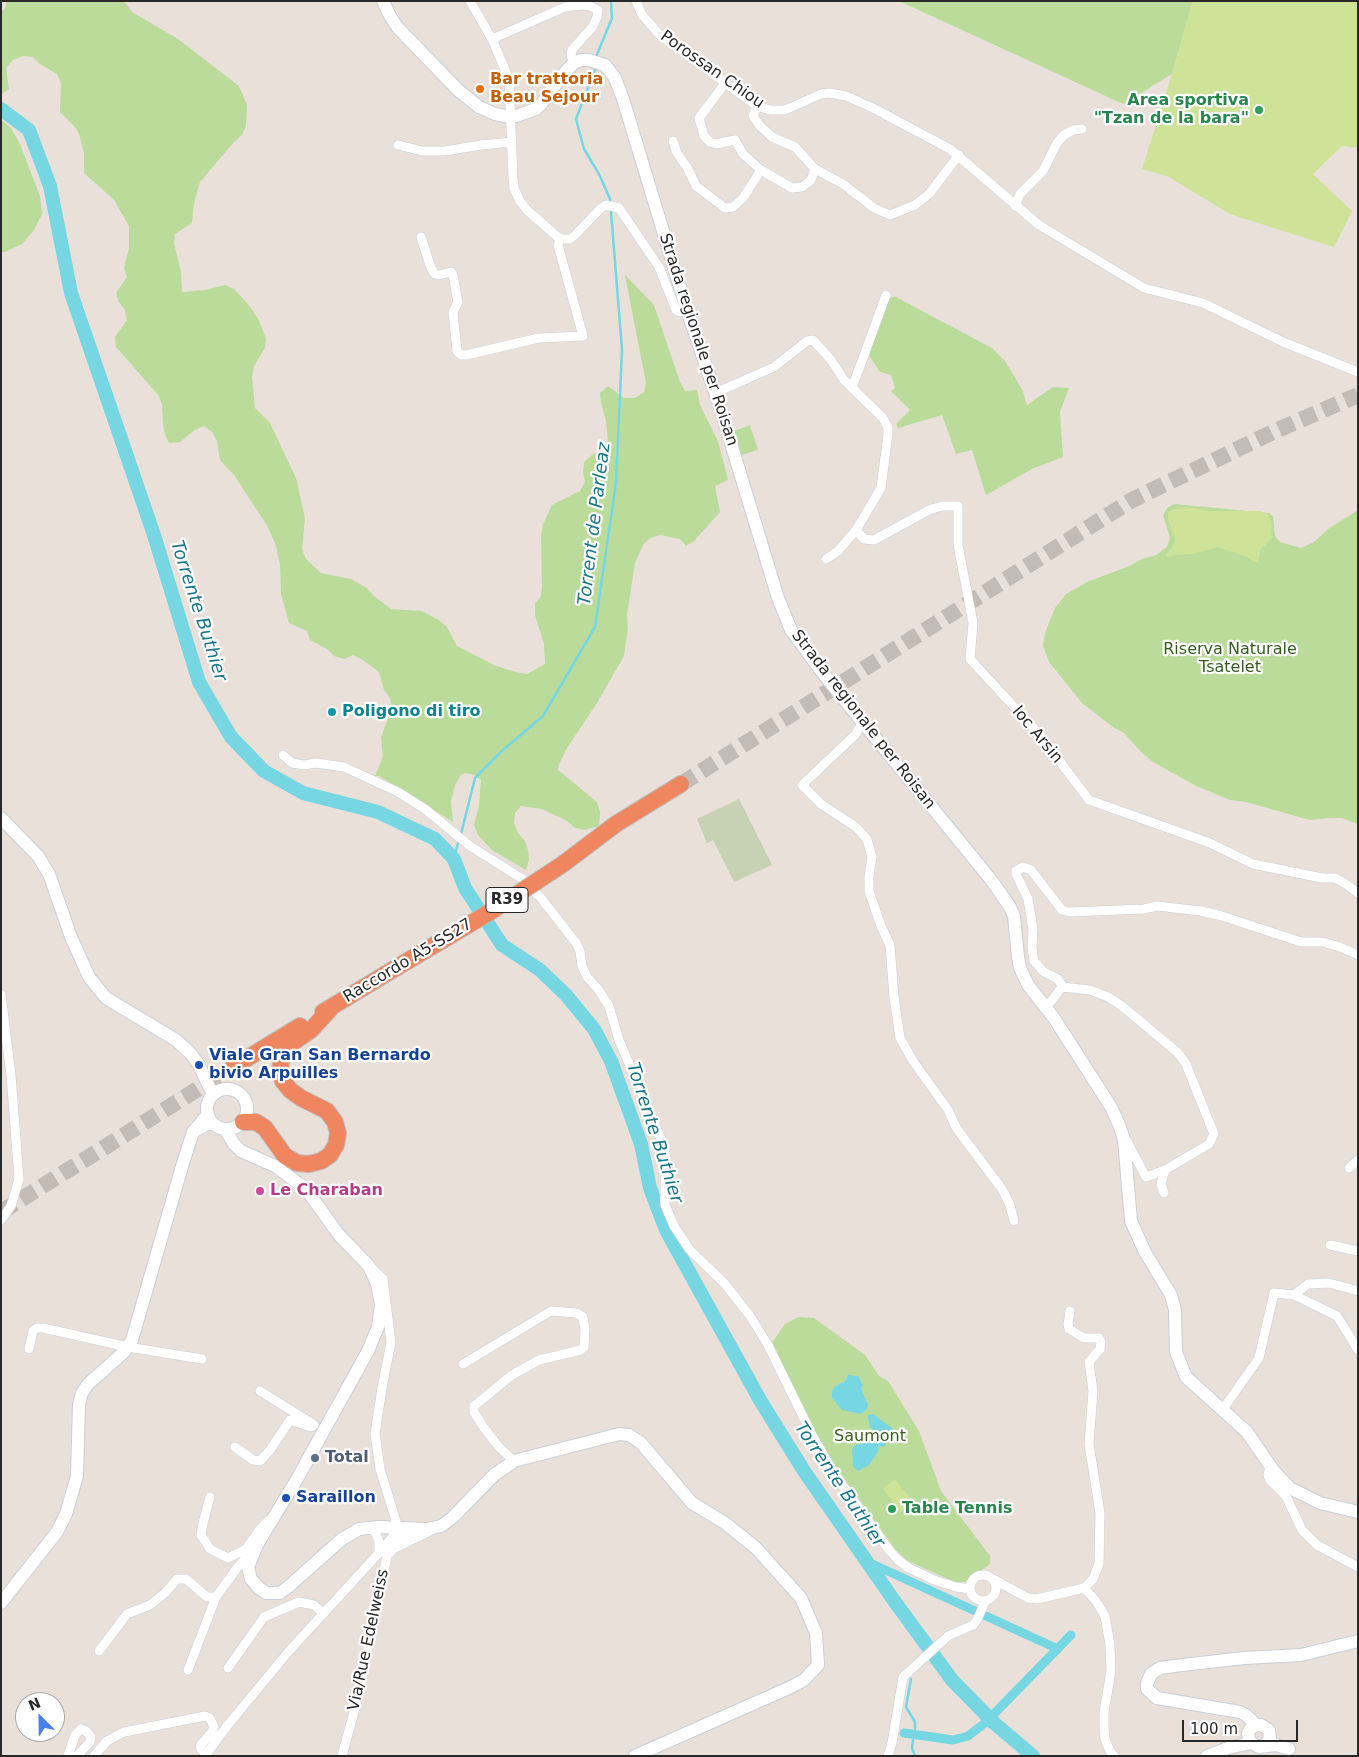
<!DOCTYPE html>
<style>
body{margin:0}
#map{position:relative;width:1359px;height:1757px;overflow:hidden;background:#e9e0da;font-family:"DejaVu Sans",sans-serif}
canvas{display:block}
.frame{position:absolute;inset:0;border:2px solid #282828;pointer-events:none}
.north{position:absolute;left:15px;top:1692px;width:50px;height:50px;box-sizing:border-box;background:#fff;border:1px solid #a9a9a9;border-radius:50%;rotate:337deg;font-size:14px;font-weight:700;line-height:20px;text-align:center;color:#282828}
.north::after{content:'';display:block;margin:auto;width:18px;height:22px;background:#487fe9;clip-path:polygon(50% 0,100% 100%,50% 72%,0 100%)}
.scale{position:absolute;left:1182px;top:1720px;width:116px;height:22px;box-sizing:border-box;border:2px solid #282828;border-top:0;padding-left:6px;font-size:15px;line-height:18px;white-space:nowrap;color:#282828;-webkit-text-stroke:4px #fff;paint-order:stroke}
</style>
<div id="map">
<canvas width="1359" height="1757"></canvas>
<div class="frame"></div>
<div class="north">N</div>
<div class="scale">100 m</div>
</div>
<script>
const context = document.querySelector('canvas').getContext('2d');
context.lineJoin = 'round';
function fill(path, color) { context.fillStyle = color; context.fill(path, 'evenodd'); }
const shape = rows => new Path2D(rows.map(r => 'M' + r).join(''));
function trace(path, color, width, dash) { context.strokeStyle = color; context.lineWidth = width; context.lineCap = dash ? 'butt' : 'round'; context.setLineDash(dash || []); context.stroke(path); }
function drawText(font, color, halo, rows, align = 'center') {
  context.font = font + ' "DejaVu Sans",sans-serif'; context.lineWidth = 4.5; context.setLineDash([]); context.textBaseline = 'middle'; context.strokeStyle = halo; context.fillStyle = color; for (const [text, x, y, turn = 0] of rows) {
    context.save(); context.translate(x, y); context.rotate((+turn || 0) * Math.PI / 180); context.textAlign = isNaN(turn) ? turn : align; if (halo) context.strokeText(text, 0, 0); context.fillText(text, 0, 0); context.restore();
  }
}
const green = shape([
 [7,1,124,1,132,12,178,39,239,86,247,105,246,126,242,135,234,142,200,182,194,203,192,223,175,234,174,243,181,272,182,292,205,290,225,285,234,289,248,304,259,320,266,339,265,348,254,366,252,376,255,408,270,423,296,478,305,518,302,549,306,559,321,573,351,579,367,588,374,596,391,609,422,611,439,620,447,627,457,646,496,666,516,672,527,674,545,664,544,644,535,615,535,604,541,596,542,586,541,534,543,524,552,505,580,491,585,482,583,473,584,462,592,455,601,451,608,441,606,421,601,403,600,393,608,386,624,398,635,398,644,392,646,383,625,275,654,305,680,382,685,391,697,390,700,405,718,441,728,480,715,486,720,512,694,541,686,546,680,539,660,535,650,538,643,545,635,563,627,615,628,628,624,656,597,703,567,748,559,764,558,770,597,802,600,812,599,826,584,830,575,828,567,821,542,809,521,806,515,813,514,823,518,833,525,841,528,850,529,860,526,870,492,850,478,835,474,825,479,805,481,780,474,775,465,773,461,775,455,785,451,802,453,822,379,776,375,776,383,757,381,737,392,708,390,698,384,690,379,672,363,660,353,655,344,659,334,656,327,649,310,640,307,631,289,623,281,594,280,565,276,546,268,527,234,475,220,460,217,441,212,432,204,426,195,430,180,442,169,443,165,435,163,425,162,405,159,396,116,347,115,337,127,320,125,310,119,302,116,293,127,277,124,268,129,248,129,226,114,200,84,173,84,153,79,134,74,126,60,112,61,83,57,74,40,64,33,57,23,56,13,60,6,68,9,89,1,95,1,11,5,9],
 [899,1,1193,1,1172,74,1123,104],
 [1,120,11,128,20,144,40,196,42,214,34,230,22,244,5,252,1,252],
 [894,296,992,348,1005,361,1023,391,1027,405,1053,387,1069,388,1060,412,1063,457,1032,469,986,495,972,450,956,454,942,415,898,428,896,424,910,410,891,391,895,388,891,375,880,372,868,354,886,301],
 [750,425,758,450,742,455,734,431],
 [1174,504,1269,513,1273,516,1275,536,1280,542,1301,548,1314,542,1328,529,1358,510,1358,824,1342,818,1330,818,1310,820,1246,802,1230,800,1196,786,1153,762,1142,753,1124,733,1113,727,1082,703,1049,662,1043,646,1045,633,1055,608,1066,594,1087,582,1127,567,1142,559,1156,555,1167,547,1170,538,1163,515,1167,508],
 [798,1317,814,1318,865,1355,879,1376,888,1381,919,1431,941,1491,990,1556,990,1564,966,1582,955,1582,908,1561,895,1549,824,1450,772,1343,785,1324]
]);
const cemetery = shape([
 [739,799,772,865,734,882,713,840,707,843,697,819]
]);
const pitch = shape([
 [1193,1,1358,1,1358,148,1342,146,1313,174,1352,211,1334,247,1230,214,1167,176,1142,169,1172,74],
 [1188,507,1210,511,1260,511,1268,514,1271,522,1272,538,1260,550,1258,562,1254,562,1247,557,1218,547,1193,554,1176,555,1167,557,1166,555,1172,548,1175,538,1168,520,1168,512,1177,508],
 [895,1479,913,1502,900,1512,883,1489]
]);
const water = shape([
 [848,1375,858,1376,863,1385,861,1388,868,1405,867,1409,861,1414,842,1410,832,1398,832,1392,834,1387,845,1381],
 [873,1414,892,1428,894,1433,884,1447,878,1446,879,1450,869,1465,858,1471,853,1466,852,1450,854,1446,858,1444,872,1442,878,1444,876,1432,870,1427,868,1419,868,1415]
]);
const stream = shape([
 [596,57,612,18,611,1],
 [461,834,475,778,503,750,543,716,595,627,616,483,622,350,610,199,599,174,584,149,576,119,596,67],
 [454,859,459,839],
 [911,1679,906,1707,915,1722,915,1729],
 [913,1740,912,1748,915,1756]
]);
const canal = shape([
 [868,1562,1058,1649],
 [904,1733,953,1740,968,1736,985,1723,1071,1635]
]);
const river = shape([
 [1,109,29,130,50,186,71,293,154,535,199,682,231,737,264,771,303,793,378,812,435,839,454,859,465,888,502,945,540,970,566,995,594,1029,611,1061,641,1144,650,1188,666,1230,760,1400,804,1471,895,1602,952,1680,994,1723,1033,1756]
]);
const highwayTunnel = shape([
 [681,784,1132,500,1273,432,1358,395],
 [1,1212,233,1067]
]);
const street = shape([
 [470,1,492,39,509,79,513,178,514,188,520,201,527,210,560,239,570,239,574,236,601,208,606,205,619,208,659,267,676,310,680,312,687,310],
 [636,1,642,15,659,34,757,106,770,110,785,110,821,94,829,93,846,96,873,108,950,149,1039,225,1144,288,1203,303,1283,342,1358,372],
 [492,39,565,7,583,5,590,6,598,10,597,17,593,26,572,50,571,56,574,63],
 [726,82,699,118,704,136,710,142,716,144,735,140,743,154,761,170,792,188,802,187,811,180,815,169,795,147,772,137,760,126,753,116,757,106],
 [673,141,677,153,688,169,696,186,725,208,733,207,743,198,761,170],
 [398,145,422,151,445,151,481,145,512,142],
 [815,169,843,184,874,208,890,215,915,205,929,194,959,155],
 [1015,206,1020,194,1043,171,1057,143,1064,135,1073,130,1082,129],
 [421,237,431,268,435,274,439,275,451,272,453,275,458,302,453,312,457,351,461,355,466,355,539,338,583,336,558,245,560,239],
 [852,388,886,295],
 [715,393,774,367,807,341,813,340,831,360,844,380,883,418,888,428,888,434,881,488,856,530,838,551,826,559],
 [856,530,864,539,874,540,929,510,942,506,958,506,958,545,973,623,970,659,1040,735,1089,800,1210,843,1253,864,1322,878,1335,878,1346,884,1358,893],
 [863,722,855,735,802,785,821,804,856,827,867,839,872,857,869,876,869,891,881,926,890,945,894,997,900,1038,913,1061,948,1110,957,1129,1002,1189,1010,1205,1014,1221],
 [283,755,292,763,304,765,316,763,344,767,398,792,425,809,470,846,521,878,541,898,576,943,580,951,582,966,587,977,598,989,609,1006,619,1040,661,1139,668,1165,665,1184,665,1205,674,1226,689,1249,725,1284,750,1316,768,1345,812,1435,835,1475,889,1550,899,1561,909,1568,934,1580,956,1587,970,1589],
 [1062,987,1090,990,1108,997,1122,1006,1165,1042,1178,1053,1186,1064,1214,1134,1209,1144,1165,1170,1161,1184,1164,1193],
 [1,994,11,1075,19,1179,11,1206,1,1220],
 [1046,1008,1062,987,1061,984,1058,979,1044,972,1034,961,1032,948,1033,929,1028,899,1016,874,1016,871,1023,867,1031,870,1062,910,1069,912,1144,909,1157,906,1201,911,1222,916,1301,942,1323,942,1340,947,1358,955],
 [1124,1141,1127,1141,1130,1147,1146,1177,1165,1170],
 [1349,1168,1358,1160],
 [1330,1245,1358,1251],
 [1294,1295,1308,1284,1329,1283,1358,1291],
 [1070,1311,1068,1324,1069,1329,1084,1338,1099,1338,1101,1342,1100,1349,1089,1362,1093,1391,1089,1444,1100,1513,1099,1564,1093,1579,1084,1588],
 [29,1349,33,1331,37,1328,43,1328,128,1347,202,1359],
 [463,1364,551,1311,576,1313,583,1317,585,1329,584,1347,581,1350,539,1360,512,1375,474,1406,474,1412,484,1428,499,1447,514,1461],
 [260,1391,313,1424],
 [1223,1409,1259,1358,1274,1293,1294,1295,1337,1316,1358,1350],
 [235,1447,253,1460,260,1461,270,1450,290,1420,311,1427,314,1425],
 [1270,1466,1268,1475,1270,1480,1286,1496,1302,1530,1317,1545,1358,1567],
 [210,1497,203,1523,201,1535,210,1549,228,1558,246,1549,260,1529,268,1521],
 [370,1528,376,1533,379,1542,379,1553],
 [390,1546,403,1536,417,1529],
 '970 1588a13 13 0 1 1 26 0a13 13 0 1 1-26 0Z',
 [993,1579,1028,1598,1037,1599,1084,1588,1096,1601,1105,1616,1110,1645,1111,1671,1104,1712,1104,1729,1105,1739,1110,1751,1114,1756],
 [99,1651,127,1614,150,1605,165,1593,177,1579,186,1579,207,1597,216,1597],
 [228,1668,264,1617,299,1602,314,1605,323,1613],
 [188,1670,216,1597,237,1568,252,1551],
 [68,1756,75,1735,81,1729,86,1731,91,1737,90,1742,77,1756],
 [94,1756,107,1741,124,1732,205,1716,210,1718,214,1727,212,1732,200,1746,201,1749,206,1754],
 [205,1756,227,1726,289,1651,379,1553,393,1536,396,1521,380,1469,375,1434,382,1388,391,1342,383,1279,372,1268],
 [342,1756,357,1701,387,1556,393,1549,432,1530],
 [888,1756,892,1743,903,1677,948,1636,973,1625,977,1620,985,1602]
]);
const secondary = shape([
 [383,1,390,16,398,28,458,90,479,107,495,114,510,117,516,116,536,109,542,103,566,71,574,63,581,60,589,60,605,65,615,78,623,99,687,310,719,404,778,598,791,630,825,676,992,881,1010,907,1014,916,1018,957,1020,968,1028,985,1054,1018,1111,1107,1120,1127,1124,1140,1131,1221,1145,1252,1171,1295,1175,1310,1176,1352,1186,1377,1247,1432,1273,1470,1290,1488,1320,1503,1358,1512],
 [1,818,38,856,49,874,71,937,89,977,106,998,176,1040,191,1054,199,1065,213,1095],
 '207 1109a20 20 0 1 1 40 0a20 20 0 1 1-40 0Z',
 [208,1114,193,1132,207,1124,213,1124],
 [225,1129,234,1144,241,1151,275,1166,306,1189,339,1235,369,1266,377,1284,381,1304,378,1327,368,1351,297,1479,257,1545,248,1567,251,1579,259,1588,266,1593,280,1593,288,1587,342,1539,359,1529,379,1527,427,1529,441,1526,452,1518,494,1475,514,1461,619,1434,629,1435,641,1443,692,1503,725,1523,756,1548,801,1598,816,1633,818,1665,804,1680,791,1687,635,1756],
 [1,1603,57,1532,66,1514,77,1476,79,1404,82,1393,88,1384,124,1352,132,1340,183,1163,193,1132],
 [1256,1725,1246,1715,1240,1712,1157,1698,1147,1689,1147,1683,1151,1674,1160,1668,1174,1666,1244,1658,1301,1655,1358,1641],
 [1264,1746,1270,1739,1269,1730,1261,1725,1256,1725,1251,1728,1248,1733,1249,1739,1251,1743,1259,1747,1276,1745,1289,1749],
 [1207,1756,1228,1748,1251,1743]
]);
const highway = shape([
 [616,824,681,784],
 [323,1012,394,969],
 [233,1067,300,1026],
 [243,1122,256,1122,265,1128,285,1156,297,1163,309,1164,321,1161,330,1155,336,1145,338,1133,335,1122,327,1111,301,1098,290,1090,283,1081,280,1072,281,1062,285,1052,291,1044,311,1030,331,1008]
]);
const highwayBridge = shape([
 [394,969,490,912,563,864,616,824]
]);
const markers = [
 [480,89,5,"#e8710a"],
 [1259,110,5,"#2e9e5b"],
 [332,712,5,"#0f9aa8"],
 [199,1065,5,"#1a4fb4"],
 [260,1191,5,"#d1479c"],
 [315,1458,5,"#5c6f8a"],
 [286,1498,5,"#1a4fb4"],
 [892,1509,5,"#2e9e5b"]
];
const shields = [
 [507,900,42]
];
const shieldNames = [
 ["R39",507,900]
];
const streetNames = [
 ["Porossan Chiou",712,70,35],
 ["Strada regionale per Roisan",698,340,72],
 ["Strada regionale per Roisan",863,720,52],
 ["loc Arsin",1037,735,50],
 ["Raccordo A5-SS27",408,961,-31],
 ["Via/Rue Edelweiss",369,1640,-78]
];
const foodNames = [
 ["Bar trattoria",490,80],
 ["Beau Sejour",490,98]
];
const leisureNames = [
 ["Area sportiva",1249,101],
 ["\"Tzan de la bara\"",1249,119],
 ["Table Tennis",902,1509,"left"]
];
const parkNames = [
 ["Riserva Naturale",1230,650],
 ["Tsatelet",1230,668],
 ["Saumont",870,1437]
];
const cultureNames = [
 ["Poligono di tiro",342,712]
];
const transitNames = [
 ["Viale Gran San Bernardo",209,1056],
 ["bivio Arpuilles",209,1074],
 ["Saraillon",296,1498]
];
const hotelNames = [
 ["Le Charaban",270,1191]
];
const serviceNames = [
 ["Total",325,1458]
];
const waterNames = [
 ["Torrent de Parleaz",595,524,-83],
 ["Torrente Buthier",198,611,72],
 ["Torrente Buthier",654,1133,72],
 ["Torrente Buthier",839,1485,56]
];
fill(green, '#bbdb9b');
fill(cemetery, '#c7d1b3');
fill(pitch, '#cee298');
fill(water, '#76d7e3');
trace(stream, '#76d7e3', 2.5);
trace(canal, '#76d7e3', 9);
trace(river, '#76d7e3', 14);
trace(highwayTunnel, '#c2bbb6', 16, [16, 8]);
trace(street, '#c9ced8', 10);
trace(secondary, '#c9ced8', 14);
trace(highway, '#bebebe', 18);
trace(street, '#fff', 9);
trace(secondary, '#fff', 12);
trace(highway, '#ef865f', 16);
trace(highwayBridge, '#bebebe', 18, []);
trace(highwayBridge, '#ef865f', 16);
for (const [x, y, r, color] of markers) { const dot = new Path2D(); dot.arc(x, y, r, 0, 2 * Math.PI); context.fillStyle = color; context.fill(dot); trace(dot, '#fff', 2); }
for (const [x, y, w] of shields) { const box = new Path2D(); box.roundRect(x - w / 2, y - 12.5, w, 25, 4); context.fillStyle = '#fff'; context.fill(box); trace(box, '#282828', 1); }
drawText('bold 15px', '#282828', null, shieldNames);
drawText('16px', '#282828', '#fff', streetNames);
drawText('bold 16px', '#c56008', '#fff', foodNames, 'left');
drawText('bold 16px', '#27864d', '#fff', leisureNames, 'right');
drawText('16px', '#365d1f', '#fff', parkNames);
drawText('bold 16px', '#0d838f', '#fff', cultureNames, 'left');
drawText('bold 16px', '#164399', '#fff', transitNames, 'left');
drawText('bold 16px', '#b23c85', '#fff', hotelNames, 'left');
drawText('bold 16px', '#4e5e75', '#fff', serviceNames, 'left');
drawText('italic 18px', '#19768a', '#fff', waterNames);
</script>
